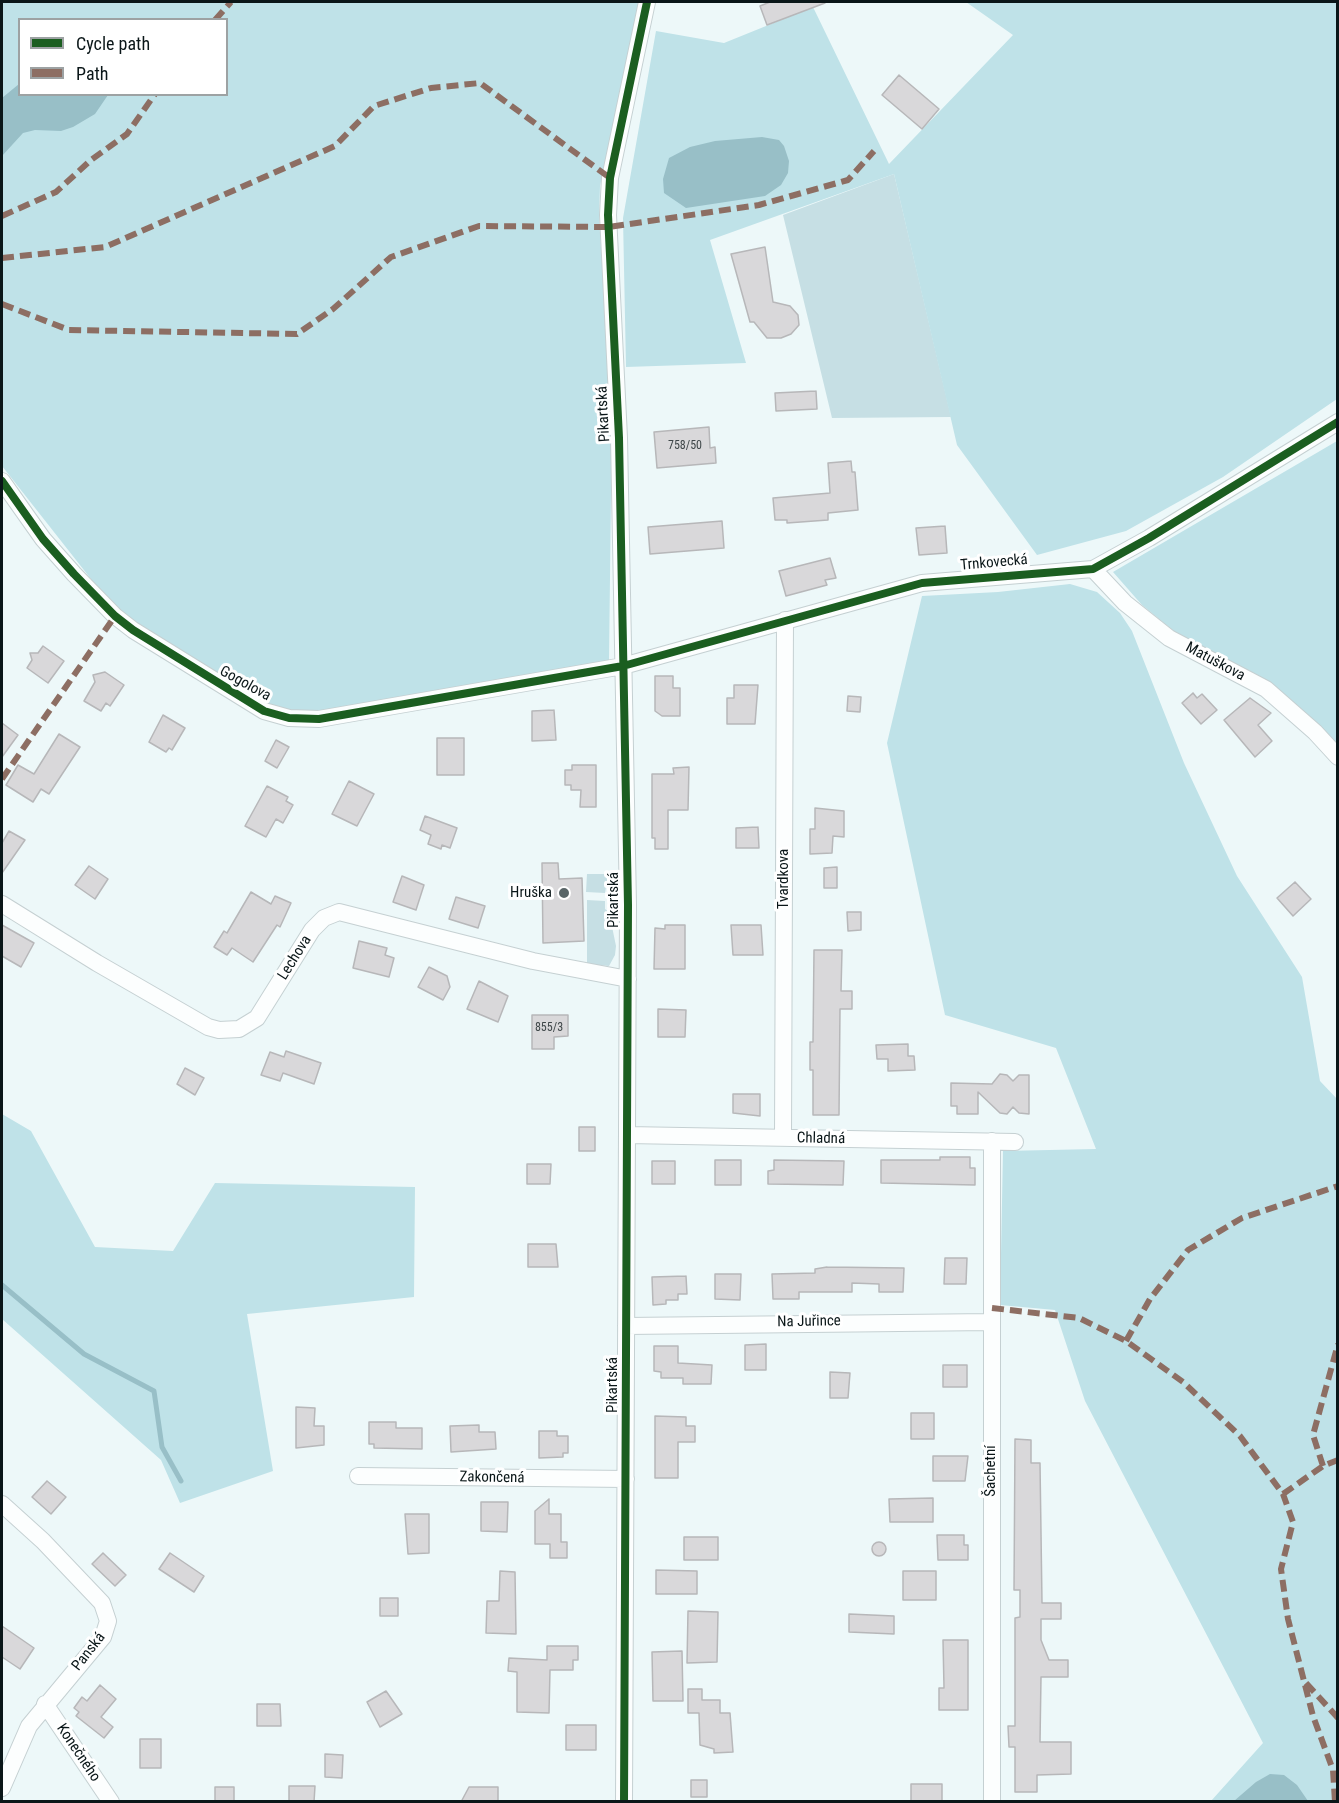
<!DOCTYPE html>
<meta charset="utf-8">
<style>
body{margin:0}
#map{position:relative;width:1339px;height:1803px;overflow:hidden;background:#edf8f9;font-family:"Roboto Condensed",sans-serif}
canvas{display:block}
.frame{position:absolute;inset:0;border:3px solid #0a1618;pointer-events:none}
.legend{position:absolute;left:18px;top:18px;width:210px;height:78px;box-sizing:border-box;background:#fff;border:2px solid #9da2a3;margin:0;padding:8px 10px;list-style:none;font-size:18px;color:#0a1618}
.legend li{display:flex;align-items:center;gap:12px;height:30px}
.legend b{width:30px;border:2px solid #9da2a3}
</style>
<div id="map">
<canvas width="1339" height="1803"></canvas>
<div class="frame"></div>
<ul class="legend">
<li><b style="height:8px;background:#1b5e20"></b>Cycle path</li>
<li><b style="height:8px;background:#8d6e63"></b>Path</li>
</ul>
</div>
<script>
const context = document.querySelector('canvas').getContext('2d');
context.lineJoin = 'round';
function fill(path, color) { context.fillStyle = color; context.fill(path, 'evenodd'); }
const shape = rows => new Path2D(rows.map(r => 'M' + r).join(''));
function trace(path, color, width, dash) { context.strokeStyle = color; context.lineWidth = width; context.lineCap = dash ? 'butt' : 'round'; context.setLineDash(dash || []); context.stroke(path); }
function drawText(font, color, halo, rows, align = 'center') {
  context.font = font + ' "Roboto Condensed",sans-serif'; context.lineWidth = 6; context.setLineDash([]); context.textBaseline = 'middle'; context.strokeStyle = halo; context.fillStyle = color; for (const [text, x, y, turn = 0] of rows) {
    context.save(); context.translate(x, y); context.rotate((+turn || 0) * Math.PI / 180); context.textAlign = isNaN(turn) ? turn : align; if (halo) context.strokeText(text, 0, 0); context.fillText(text, 0, 0); context.restore();
  }
}
const green = shape([
 [894,174,951,417,832,418,783,215],
 [587,874,608,874,605,893,586,892],
 [587,900,605,901,605,909,609,912,616,946,615,955,609,966,587,964]
]);
const forest = shape([
 [2,2,641,2,600,186,599,218,612,410,609,662,330,712,294,713,256,700,235,688,113,607,2,466],
 [20,20,226,20,226,94,20,94],
 [966,2,1337,2,1337,399,1223,477,1126,531,1037,555,957,445,894,174,710,240,746,363,626,367,623,218,656,31,724,43,813,7,889,164,1013,35],
 [1337,441,1337,743,1270,684,1175,632,1142,605,1113,572],
 [1070,584,1097,592,1120,613,1132,631,1184,763,1237,876,1302,977,1320,1081,1338,1100,1337,1801,1211,1801,1263,1743,1085,1401,1055,1310,1000,1305,1003,1151,1096,1149,1056,1048,945,1015,887,743,922,596,998,592],
 [2,1114,31,1131,95,1247,173,1251,215,1183,415,1187,414,1297,247,1314,273,1471,180,1503,161,1460,2,1319]
]);
const water = shape([
 [19,84,20,94,108,95,95,114,73,127,61,131,35,130,23,133,2,156,2,98],
 [762,137,779,140,784,146,789,161,788,173,781,185,765,196,686,208,664,193,663,179,669,158,690,147,715,141],
 [1270,1774,1284,1775,1297,1785,1308,1801,1234,1801,1256,1782]
]);
const stream = shape([
 [2,1285,84,1354,154,1391,162,1447,181,1481]
]);
const building = shape([
 [770,2,824,2,825,3,767,25,760,6,770,2],
 [899,75,939,109,922,129,882,95,899,75],
 [765,247,773,302,790,306,798,315,799,325,791,334,781,338,767,338,754,322,750,322,731,254,765,247],
 [816,391,817,409,776,411,775,393,816,391],
 [709,427,710,448,715,447,716,463,657,468,654,432,709,427],
 [851,461,852,472,855,472,858,510,828,513,828,520,787,523,787,520,775,520,773,498,830,493,828,463,851,461],
 [722,521,724,548,650,554,648,527,722,521],
 [945,526,947,553,919,555,916,528,945,526],
 [830,558,836,578,825,580,827,585,786,596,779,571,830,558],
 [43,646,64,661,48,683,27,668,32,660,30,653,38,653,43,646],
 [105,672,124,685,110,706,106,703,101,711,84,701,95,682,93,675,105,672],
 [655,676,673,676,673,688,680,688,680,716,662,716,655,711,655,676],
 [734,685,758,685,755,724,727,724,727,698,734,698,734,685],
 [1193,693,1197,698,1202,694,1217,710,1201,724,1182,703,1193,693],
 [848,696,861,697,860,712,847,711,848,696],
 [1250,698,1271,713,1258,725,1272,741,1255,757,1224,720,1250,698],
 [554,710,556,740,532,741,532,711,554,710],
 [163,715,185,728,172,750,169,748,166,752,149,742,163,715],
 [2,723,18,735,2,757,2,723],
 [59,734,80,747,49,794,41,789,33,802,6,785,18,765,34,774,59,734],
 [437,738,464,738,464,775,437,775,437,738],
 [276,740,289,747,277,768,265,761,276,740],
 [572,765,596,765,596,807,580,807,581,790,571,790,571,785,565,785,565,770,572,770,572,765],
 [689,767,688,810,668,810,668,849,655,849,655,838,652,838,652,774,674,774,673,768,689,767],
 [349,781,374,794,357,826,332,814,349,781],
 [267,786,288,797,286,801,293,805,283,823,276,819,266,837,245,826,267,786],
 [815,808,844,811,844,837,833,836,832,853,810,854,810,829,815,829,815,808],
 [425,816,457,828,450,848,442,845,441,849,428,844,431,835,420,830,425,816],
 [758,827,759,848,736,848,736,828,758,827],
 [9,831,25,840,2,873,2,843,9,831],
 [542,863,558,863,559,879,582,878,584,941,543,943,542,863],
 [89,866,108,879,95,899,75,885,89,866],
 [837,867,837,888,824,888,824,868,837,867],
 [402,876,424,885,416,910,393,902,402,876],
 [1295,882,1311,899,1293,916,1277,898,1295,882],
 [251,892,271,904,275,896,291,903,280,927,277,925,253,962,232,948,227,955,214,947,224,931,227,933,251,892],
 [456,897,485,906,478,928,449,919,456,897],
 [847,912,861,912,861,930,848,931,847,912],
 [2,925,34,943,21,967,2,956,2,925],
 [665,925,685,925,685,969,654,969,655,928,665,929,665,925],
 [731,925,761,925,763,955,733,955,731,925],
 [359,941,387,948,385,955,394,958,389,977,353,968,359,941],
 [814,950,842,950,841,991,852,991,852,1009,840,1009,839,1115,813,1115,813,1070,810,1070,810,1042,813,1042,814,950],
 [429,967,447,976,450,987,443,1000,418,987,429,967],
 [479,981,508,996,498,1022,467,1009,479,981],
 [658,1009,686,1010,685,1037,658,1037,658,1009],
 [532,1015,568,1015,568,1036,554,1037,554,1049,532,1049,532,1015],
 [908,1044,908,1056,914,1056,915,1070,888,1071,888,1059,877,1059,876,1045,908,1044],
 [286,1051,321,1063,314,1084,283,1073,280,1081,261,1075,270,1052,284,1057,286,1051],
 [185,1068,204,1078,195,1095,177,1084,185,1068],
 [1000,1074,1007,1075,1013,1081,1019,1075,1029,1075,1029,1114,1019,1113,1013,1107,1007,1114,1000,1113,978,1092,978,1114,957,1114,957,1106,951,1106,951,1083,992,1084,1000,1074],
 [733,1094,760,1094,760,1116,733,1113,733,1094],
 [579,1127,595,1127,595,1151,579,1151,579,1127],
 [940,1157,970,1157,970,1168,975,1168,975,1185,881,1183,881,1160,940,1160,940,1157],
 [715,1160,741,1160,741,1185,715,1185,715,1160],
 [774,1160,844,1161,843,1185,768,1184,768,1171,774,1170,774,1160],
 [652,1161,675,1161,675,1184,652,1184,652,1161],
 [527,1164,551,1164,550,1184,527,1184,527,1164],
 [528,1244,556,1244,558,1267,528,1267,528,1244],
 [945,1258,967,1258,966,1284,944,1284,945,1258],
 [827,1267,904,1268,903,1292,879,1292,879,1284,852,1283,852,1292,799,1292,799,1299,773,1299,772,1274,815,1273,815,1269,827,1267],
 [715,1274,741,1274,740,1300,715,1299,715,1274],
 [686,1276,687,1294,678,1294,678,1300,666,1300,666,1304,653,1305,652,1277,686,1276],
 [766,1344,766,1370,745,1370,745,1345,766,1344],
 [654,1346,678,1346,678,1363,712,1365,711,1384,683,1384,683,1378,661,1378,661,1372,654,1371,654,1346],
 [943,1365,967,1365,967,1387,943,1387,943,1365],
 [830,1372,850,1373,848,1398,830,1398,830,1372],
 [296,1407,315,1408,314,1426,324,1426,324,1445,296,1448,296,1407],
 [911,1413,934,1413,934,1439,911,1439,911,1413],
 [655,1416,686,1417,686,1426,695,1426,695,1442,678,1442,678,1478,655,1478,655,1416],
 [369,1422,396,1422,396,1428,422,1428,422,1449,374,1448,374,1444,369,1444,369,1422],
 [479,1425,479,1432,495,1432,496,1449,451,1452,450,1426,479,1425],
 [539,1431,557,1431,557,1436,568,1436,568,1453,563,1453,563,1457,539,1458,539,1431],
 [1015,1439,1031,1440,1031,1463,1040,1463,1042,1603,1061,1603,1061,1619,1041,1619,1041,1640,1049,1660,1068,1660,1068,1677,1041,1677,1040,1742,1071,1742,1071,1774,1037,1775,1037,1792,1015,1792,1015,1747,1009,1747,1008,1726,1015,1726,1015,1618,1020,1617,1020,1590,1014,1590,1015,1439],
 [933,1456,968,1456,965,1481,933,1481,933,1456],
 [47,1481,66,1497,51,1514,32,1497,47,1481],
 [933,1498,933,1522,890,1522,889,1499,933,1498],
 [549,1499,549,1514,561,1514,561,1542,567,1542,567,1558,550,1558,550,1544,535,1544,535,1511,549,1499],
 [481,1502,508,1502,507,1532,481,1531,481,1502],
 [405,1514,429,1514,429,1553,408,1554,405,1514],
 [937,1535,964,1535,964,1545,968,1545,968,1560,938,1560,937,1535],
 [684,1537,718,1537,718,1560,684,1560,684,1537],
 '872 1549a7 7 0 1 1 14 0a7 7 0 1 1-14 0Z',
 [103,1553,126,1575,115,1586,92,1564,103,1553],
 [170,1553,204,1576,194,1592,159,1569,170,1553],
 [656,1570,697,1571,697,1594,656,1594,656,1570],
 [500,1571,515,1572,516,1634,486,1633,487,1601,499,1601,500,1571],
 [903,1571,936,1571,936,1600,903,1600,903,1571],
 [380,1598,398,1598,398,1616,380,1616,380,1598],
 [688,1611,718,1612,717,1662,687,1663,688,1611],
 [849,1614,894,1616,894,1634,849,1632,849,1614],
 [2,1626,34,1648,20,1669,2,1657,2,1626],
 [943,1640,968,1640,968,1710,939,1710,939,1688,944,1688,943,1640],
 [547,1646,578,1646,578,1660,573,1660,573,1670,550,1670,549,1713,517,1712,517,1672,508,1671,509,1658,547,1660,547,1646],
 [682,1651,683,1701,653,1701,652,1652,682,1651],
 [100,1685,116,1699,101,1717,113,1727,104,1738,76,1716,79,1712,74,1708,82,1697,87,1701,100,1685],
 [688,1689,702,1689,702,1700,720,1700,720,1713,730,1713,733,1752,714,1753,714,1749,700,1745,699,1713,688,1713,688,1689],
 [386,1691,402,1714,380,1727,367,1702,386,1691],
 [257,1704,280,1704,281,1726,257,1726,257,1704],
 [566,1725,596,1725,596,1750,566,1750,566,1725],
 [140,1739,161,1739,161,1768,140,1768,140,1739],
 [325,1754,343,1755,342,1778,325,1777,325,1754],
 [691,1780,707,1780,707,1797,691,1797,691,1780],
 [911,1784,942,1784,942,1802,911,1802,911,1784],
 [289,1786,315,1786,314,1802,289,1802,289,1786],
 [215,1787,234,1787,234,1802,215,1802,215,1787],
 [469,1787,498,1787,498,1802,461,1802,469,1787]
]);
const minor = shape([
 [2,481,43,539,74,574,115,616,133,630,264,711,289,718,319,719,623,666,922,583,1093,569,1149,538,1338,422],
 [1093,569,1125,603,1169,638,1266,689,1315,732,1338,757],
 [2,904,97,963,208,1027,219,1030,239,1029,257,1018,312,930,324,918,339,912,533,961,628,979],
 [627,1135,1015,1142],
 [783,1138,785,620],
 [992,1141,992,1802],
 [626,1326,991,1322],
 [358,1476,626,1479],
 [2,1504,43,1541,102,1603,108,1621,103,1637,29,1726,2,1788],
 [45,1704,111,1802],
 [624,1802,628,905,619,438,608,215,610,178,647,2]
]);
const quiet = shape([
 [215,20,231,2],
 [2,216,56,192,91,160,127,134,155,94],
 [2,258,105,247,335,146,374,106,431,88,480,83,610,178],
 [2,304,69,330,297,334,333,309,391,257,479,226,609,227,759,205,848,180,874,151],
 [2,779,115,616],
 [992,1308,1079,1318,1126,1341,1183,1382,1240,1436,1283,1494,1293,1522,1281,1569,1288,1619,1313,1716,1333,1770,1335,1802],
 [1126,1341,1150,1299,1188,1250,1242,1218,1338,1186],
 [1323,1466,1313,1435,1338,1344],
 [1283,1494,1323,1466,1338,1460],
 [1306,1683,1338,1718]
]);
const cycleway = shape([
 [2,481,43,539,74,574,115,616,133,630,264,711,289,718,319,719,623,666,922,583,1093,569,1149,538,1338,422],
 [624,1802,628,905,619,438,608,215,610,178,647,2]
]);
const markers = [
 [564,893,6,"#596567"]
];
const numberNames = [
 ["758/50",685,446],
 ["855/3",549,1028]
];
const streetNames = [
 ["Pikartská",604,414,-93],
 ["Trnkovecká",994,563,-5],
 ["Matuškova",1215,662,28],
 ["Gogolova",245,684,29],
 ["Tvardkova",784,879,-90],
 ["Pikartská",614,900,-90],
 ["Lechova",295,958,-58],
 ["Chladná",821,1139,1],
 ["Na Juřince",809,1322,-1],
 ["Pikartská",613,1385,-90],
 ["Šachetní",991,1471,-90],
 ["Zakončená",492,1478,1],
 ["Panská",89,1652,-52],
 ["Konečného",78,1753,56]
];
const poiNames = [
 ["Hruška",552,893]
];
fill(green, '#c6dfe4');
fill(forest, '#bfe2e8');
fill(water, '#98bfc7');
trace(stream, '#98bfc7', 5);
fill(building, '#d9d8da');
trace(building, '#b7b7b9', 1.5);
trace(minor, '#c5d0d2', 18);
trace(minor, '#fcfefe', 16);
trace(quiet, '#8d6e63', 6, [12, 6]);
trace(cycleway, '#1b5e20', 8);
for (const [x, y, r, color] of markers) { const dot = new Path2D(); dot.arc(x, y, r, 0, 2 * Math.PI); context.fillStyle = color; context.fill(dot); trace(dot, '#fff', 2); }
drawText('12px', '#3e4648', null, numberNames);
drawText('15px', '#0a1618', '#fff', streetNames);
drawText('15px', '#0a1618', '#fff', poiNames, 'right');
</script>
